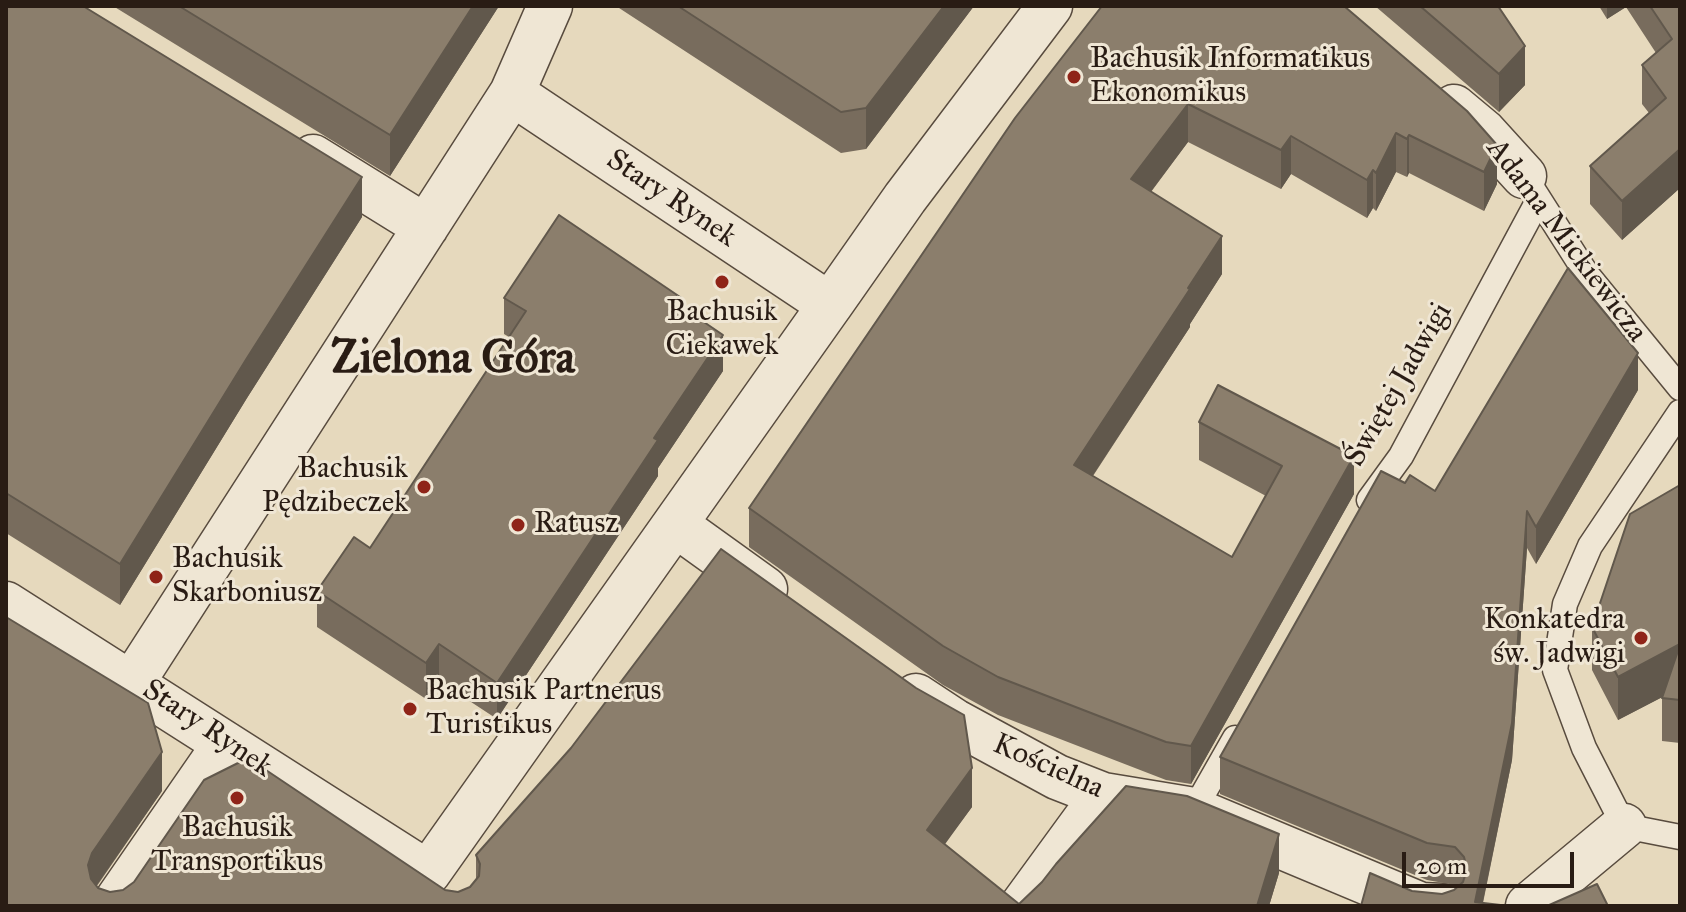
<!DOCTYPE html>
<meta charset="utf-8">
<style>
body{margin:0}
#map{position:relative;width:1686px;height:912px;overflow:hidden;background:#e6d9bd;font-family:"IM FELL Great Primer",serif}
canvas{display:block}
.frame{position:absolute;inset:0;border:8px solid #291c14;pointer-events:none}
.scale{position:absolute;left:1402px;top:852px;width:172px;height:36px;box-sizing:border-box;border:4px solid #291c14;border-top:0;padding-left:10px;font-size:24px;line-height:28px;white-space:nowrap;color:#291c14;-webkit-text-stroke:6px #efe6d4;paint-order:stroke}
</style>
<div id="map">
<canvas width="1686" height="912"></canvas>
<div class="frame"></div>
<div class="scale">20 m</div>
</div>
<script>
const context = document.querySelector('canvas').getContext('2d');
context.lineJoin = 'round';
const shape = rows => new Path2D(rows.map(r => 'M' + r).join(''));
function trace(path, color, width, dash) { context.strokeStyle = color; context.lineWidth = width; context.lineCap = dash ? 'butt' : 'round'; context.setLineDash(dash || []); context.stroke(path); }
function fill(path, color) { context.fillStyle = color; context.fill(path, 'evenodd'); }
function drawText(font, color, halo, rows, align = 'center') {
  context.font = font + ' "IM FELL Great Primer",serif'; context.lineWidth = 6; context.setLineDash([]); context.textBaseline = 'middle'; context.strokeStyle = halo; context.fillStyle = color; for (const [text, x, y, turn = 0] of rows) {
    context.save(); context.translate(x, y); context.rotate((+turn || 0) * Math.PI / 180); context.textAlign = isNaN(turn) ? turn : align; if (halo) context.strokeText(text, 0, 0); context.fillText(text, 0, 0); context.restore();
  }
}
const lane = shape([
 [1532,188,1586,273,1680,388],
 [1680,412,1590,546,1565,604,1555,670,1584,748,1624,826,1680,837],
 [1369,500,1401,456,1539,199],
 [1194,810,1235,738]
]);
const street = shape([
 [1454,107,1484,132,1524,176],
 [313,157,426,227],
 [830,305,905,198,1050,6],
 [676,525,765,589],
 [6,604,428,873,830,305,512,93],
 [132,683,512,93,550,6],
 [916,696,954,721,1057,777,1103,795,1194,810,1421,905,1442,906],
 [113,906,225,744],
 [1022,906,1103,795],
 [1528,906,1624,826]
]);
const wall = shape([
 [6,6,362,217,247,398,120,605,6,533],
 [113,6,499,6,390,176],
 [616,6,974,6,866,149,841,153],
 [1344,6,1497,184,1484,211,1409,173,1407,177,1396,172,1376,211,1373,208,1367,218,1291,174,1281,189,1188,142,1151,192,1222,274,1190,324,1190,327,1093,476,1232,557,1266,496,1199,460,1199,422,1354,494,1191,784,1166,780,998,715,943,685,749,547,749,508,1015,118],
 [1375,6,1498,6,1525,85,1499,112],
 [1599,6,1680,6,1680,188,1622,240,1590,204,1590,166,1649,113,1642,104,1642,65,1656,53,1626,7,1607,19],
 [504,298,683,308,723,371,658,468,658,476,497,719,439,681,426,699,317,627,317,591,370,548,509,337,504,334],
 [1638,390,1536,564,1527,548,1512,760,1483,903,1361,906,1412,891,1442,894,1454,890,1457,887,1455,885,1427,880,1220,794,1220,757,1405,483,1435,491],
 [1680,485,1680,743,1662,741,1662,697,1618,720,1592,670,1592,627],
 [162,791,97,886,98,888,110,892,445,890,458,892,470,887,476,879,476,855,972,807,944,844,1019,904,1279,873,1269,906,6,906]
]);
const shadedWall = shape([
 [473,6,499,6,390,176,390,135],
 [944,6,974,6,866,149,866,108],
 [1607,6,1626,6,1626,7,1607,19],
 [1525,46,1525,85,1499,112,1499,74],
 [1188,104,1188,142,1131,218,1131,179],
 [1396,133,1396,172,1376,211,1376,173],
 [1409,135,1409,173,1407,177,1407,139],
 [1291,136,1291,174,1281,189,1281,150],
 [1497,145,1497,184,1484,211,1484,172],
 [1680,149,1680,188,1622,240,1622,201],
 [1373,170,1373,208,1367,218,1367,180],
 [362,177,362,217,247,398,120,605,120,564,247,358],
 [1222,236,1222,274,1190,324,1190,327,1074,504,1074,465],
 [723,335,723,371,658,468,658,476,497,719,497,683,654,438],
 [1638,353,1638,390,1536,564,1536,527],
 [1354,456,1354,494,1191,784,1191,746],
 [1527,511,1527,548,1512,760,1482,906,1475,906],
 [439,644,439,681,426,699,426,663],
 [1680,644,1680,688,1618,720,1618,677],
 [162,752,162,791,92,892,88,865,92,853],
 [972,768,972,807,927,869,927,830],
 [1279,834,1279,873,1269,906,1257,906]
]);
const building = shape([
 [6,6,83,6,362,177,247,358,120,564,6,493,6,6],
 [179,6,473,6,390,135,179,6],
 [678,6,944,6,866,108,841,112,678,6],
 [1102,6,1344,6,1467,111,1497,145,1484,172,1409,135,1407,139,1396,133,1376,173,1373,170,1367,180,1291,136,1281,150,1188,104,1131,179,1222,236,1188,288,1190,289,1074,465,1232,557,1282,466,1199,422,1218,385,1354,456,1191,746,1166,742,998,677,943,646,749,508,1015,118,1102,6],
 [1420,6,1498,6,1525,46,1499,74,1420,6],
 [1650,6,1680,6,1680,149,1622,201,1590,166,1666,98,1642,65,1672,39,1650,6],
 [559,215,683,299,679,305,723,335,654,438,658,440,497,683,439,644,426,663,317,591,354,537,370,548,526,311,504,298,559,215],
 [1568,268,1638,353,1536,527,1527,511,1512,723,1475,902,1509,906,1361,906,1370,873,1412,891,1442,894,1454,890,1463,882,1467,869,1464,857,1455,847,1427,843,1220,757,1380,473,1381,471,1405,483,1410,475,1435,491,1568,268],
 [1680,485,1680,644,1618,677,1592,627,1630,514,1680,485],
 [721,549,916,688,964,715,972,768,927,830,1019,904,1042,882,1056,864,1126,786,1187,796,1279,834,1257,906,6,906,6,617,148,703,162,752,92,853,88,865,91,879,98,888,110,892,123,890,134,882,204,780,248,758,445,890,458,892,470,887,479,876,480,864,476,855,571,748,721,549],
 [1680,645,1680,700,1662,698,1680,645],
 [1597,884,1608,906,1547,906,1597,884]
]);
const markers = [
 [1074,77,8,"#8f2418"],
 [722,282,8,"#8f2418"],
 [424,487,8,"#8f2418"],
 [518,525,8,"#8f2418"],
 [156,577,8,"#8f2418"],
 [1641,638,8,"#8f2418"],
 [410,709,8,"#8f2418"],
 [237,798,8,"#8f2418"]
];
const poiNames = [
 ["Bachusik Informatikus",1090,60],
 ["Ekonomikus",1090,94],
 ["Bachusik",722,313,"center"],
 ["Ciekawek",722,347,"center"],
 ["Bachusik",408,470,"right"],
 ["Pędzibeczek",408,504,"right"],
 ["Ratusz",534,525],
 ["Bachusik",172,560],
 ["Skarboniusz",172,594],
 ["Konkatedra",1625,621,"right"],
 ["św. Jadwigi",1625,655,"right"],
 ["Bachusik Partnerus",426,692],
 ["Turistikus",426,726],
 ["Bachusik",237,829,"center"],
 ["Transportikus",237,863,"center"]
];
const streetNames = [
 ["Stary Rynek",671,199,34],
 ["Adama Mickiewicza",1566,241,53],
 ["Świętej Jadwigi",1399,385,-60],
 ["Stary Rynek",207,729,34],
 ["Kościelna",1048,767,24]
];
const townNames = [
 ["Zielona Góra",453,361]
];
trace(lane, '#584b3e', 27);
trace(street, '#584b3e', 47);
trace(lane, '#efe6d4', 24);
trace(street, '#efe6d4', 44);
fill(wall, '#786c5d');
fill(shadedWall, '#61584c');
fill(building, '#8b7e6c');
trace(building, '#61584c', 2);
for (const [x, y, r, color] of markers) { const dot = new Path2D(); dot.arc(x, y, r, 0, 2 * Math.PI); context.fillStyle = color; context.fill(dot); trace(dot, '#efe6d4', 3); }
drawText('30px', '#291c14', '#efe6d4', poiNames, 'left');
drawText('30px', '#291c14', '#efe6d4', streetNames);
drawText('bold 46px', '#291c14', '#efe6d4', townNames);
</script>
